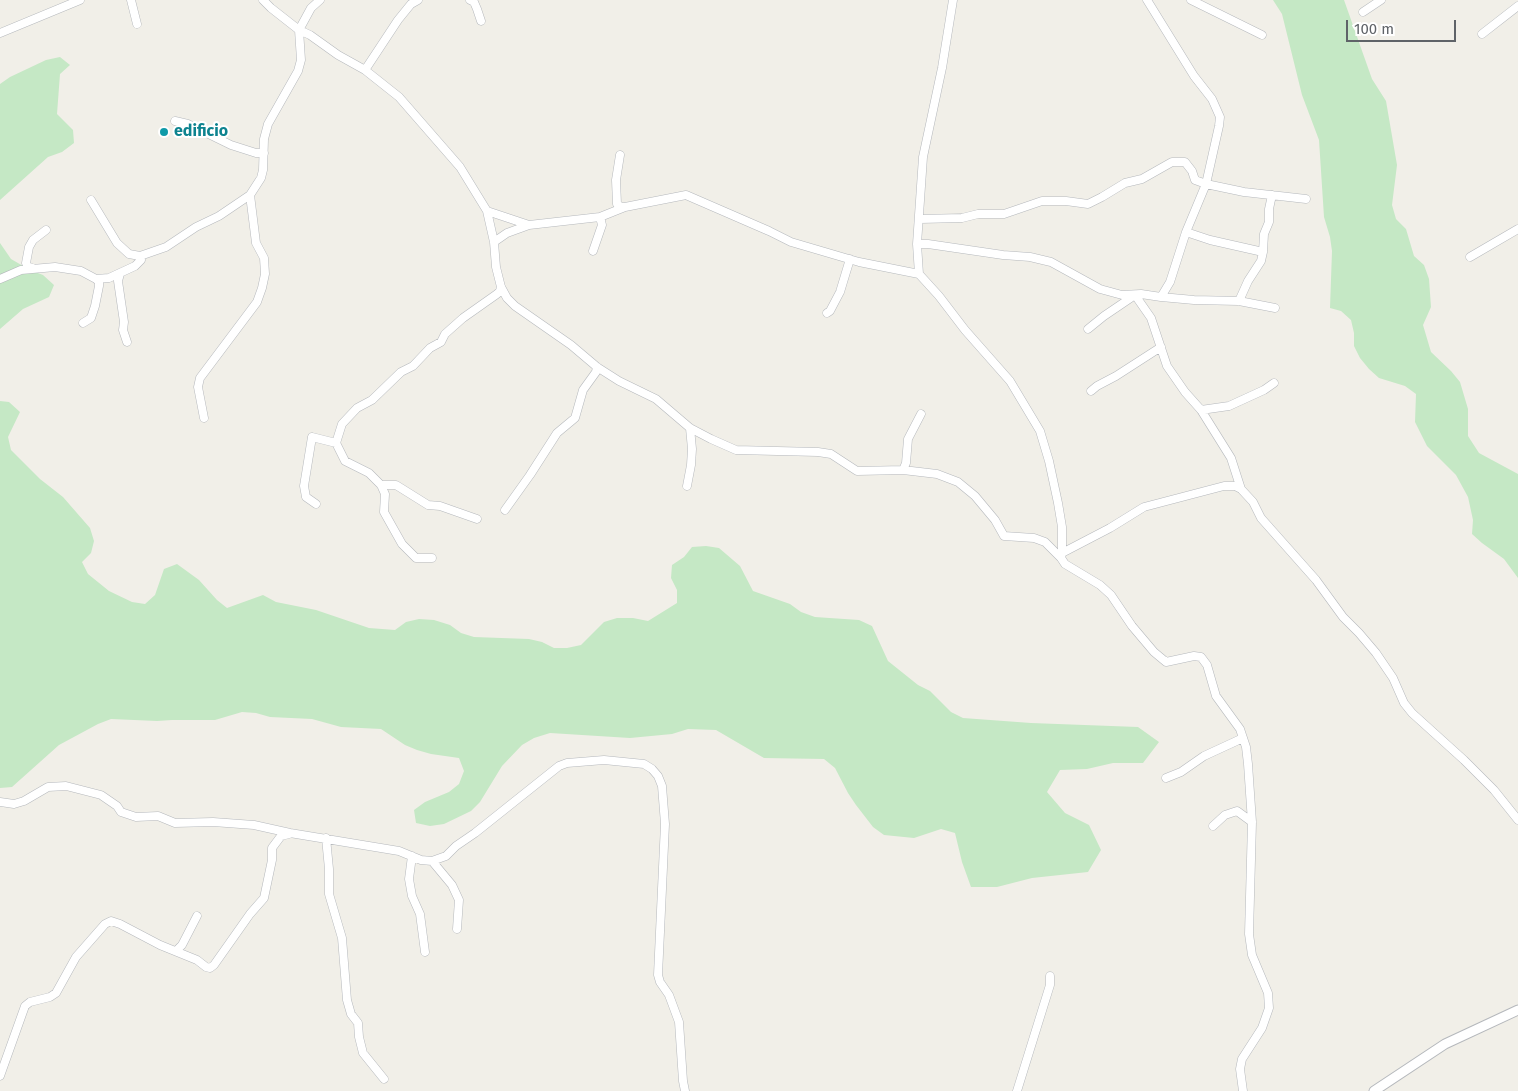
<!DOCTYPE html>
<style>
body{margin:0}
#map{position:relative;width:1518px;height:1091px;overflow:hidden;background:#f1efe8;font-family:"Fira Sans",sans-serif}
canvas{display:block}
.scale{position:absolute;left:1346px;top:20px;width:110px;height:22px;box-sizing:border-box;border:2px solid #5f6368;border-top:0;padding-left:6px;font-size:15px;line-height:18px;white-space:nowrap;color:#5f6368;-webkit-text-stroke:4px #fff;paint-order:stroke}
</style>
<div id="map">
<canvas width="1518" height="1091"></canvas>
<div class="scale">100 m</div>
</div>
<script>
const context = document.querySelector('canvas').getContext('2d');
context.lineJoin = 'round';
function fill(path, color) { context.fillStyle = color; context.fill(path, 'evenodd'); }
const shape = rows => new Path2D(rows.map(r => 'M' + r).join(''));
function trace(path, color, width, dash) { context.strokeStyle = color; context.lineWidth = width; context.lineCap = dash ? 'butt' : 'round'; context.setLineDash(dash || []); context.stroke(path); }
function drawText(font, color, halo, rows, align = 'center') {
  context.font = font + ' "Fira Sans",sans-serif'; context.lineWidth = 4; context.setLineDash([]); context.textBaseline = 'middle'; context.strokeStyle = halo; context.fillStyle = color; for (const [text, x, y, turn = 0] of rows) {
    context.save(); context.translate(x, y); context.rotate((+turn || 0) * Math.PI / 180); context.textAlign = isNaN(turn) ? turn : align; if (halo) context.strokeText(text, 0, 0); context.fillText(text, 0, 0); context.restore();
  }
}
const green = shape([
 [1273,0,1344,0,1372,79,1386,101,1397,165,1392,205,1396,219,1406,229,1414,256,1424,265,1429,279,1431,307,1423,325,1431,352,1451,371,1460,382,1468,409,1468,436,1479,453,1518,474,1518,578,1504,559,1482,543,1472,534,1473,520,1468,497,1456,475,1427,446,1415,422,1416,394,1405,386,1379,378,1369,369,1360,358,1354,346,1354,333,1351,320,1341,311,1330,308,1332,251,1330,237,1324,217,1319,140,1302,95,1282,14],
 [60,57,70,65,60,74,57,114,73,130,74,143,62,152,48,157,0,200,0,84,10,77,46,60],
 [0,243,11,259,30,270,43,275,54,285,49,297,23,309,0,329],
 [0,401,9,402,20,412,8,437,11,450,40,479,63,497,90,528,94,541,91,553,82,562,88,574,109,591,132,602,145,604,155,595,164,569,177,564,199,580,217,600,227,608,263,595,276,602,316,610,369,628,395,630,406,622,419,619,434,620,450,625,461,633,474,637,529,639,542,642,554,648,567,648,581,645,604,622,617,618,633,618,648,621,677,603,677,590,671,578,672,565,684,557,692,547,706,546,719,548,740,566,753,591,790,604,801,612,815,617,859,620,872,626,888,661,918,685,930,691,951,712,963,718,1031,723,1138,727,1159,742,1143,763,1113,763,1087,769,1060,770,1047,792,1065,813,1089,825,1101,850,1088,872,1032,878,997,887,971,887,962,862,955,833,941,829,914,838,884,835,873,827,856,805,848,793,835,768,824,759,764,758,716,730,688,729,672,734,630,738,550,733,534,738,522,745,502,766,480,802,471,811,444,824,430,826,416,823,414,810,425,802,449,792,459,784,464,771,459,758,431,754,417,750,405,745,381,729,341,727,312,719,270,717,256,713,242,712,215,720,172,720,157,721,111,719,98,724,59,745,12,787,0,788]
]);
const minor = shape([
 [131,0,137,24],
 [263,0,271,8,299,30,310,35,338,55,365,70,399,97,460,167,487,211,494,242,496,267,501,287,507,298,515,306,571,345,597,367,619,381,656,399,690,428,711,439,736,450,818,452,831,454,857,471,903,470,937,474,958,482,975,496,995,520,1004,536,1034,538,1045,542,1061,558,1062,553,1110,528,1144,507,1224,486,1235,486,1241,489,1253,502,1261,518,1316,580,1343,617,1359,633,1376,653,1393,678,1404,703,1412,713,1464,760,1494,790,1518,820],
 [470,0,474,2,477,9,481,21],
 [1191,0,1262,35],
 [1363,12,1381,0],
 [0,33,80,0],
 [1482,34,1518,6],
 [365,70,398,20,411,4,418,0],
 [175,121,188,124,231,145,256,153,264,153],
 [620,155,616,180,617,204,621,207,625,207],
 [91,200,117,243,129,254,140,256,166,247,196,227,219,216,250,195,261,178,263,170,264,139,268,124,298,71,301,60,299,30,311,8,320,0],
 [487,211,529,225,600,217,625,207,686,195,769,231,791,242,859,262,919,274,939,296,965,330,1010,381,1040,431,1049,461,1058,503,1062,527,1062,553],
 [920,219,962,218,978,214,1004,214,1042,201,1066,201,1088,204,1102,197,1125,183,1142,179,1172,162,1185,162,1192,171,1195,180,1206,184,1244,192,1306,199],
 [1186,232,1210,240,1263,252,1261,261,1248,281,1239,301],
 [494,242,507,233,529,225],
 [917,244,928,244,1003,255,1030,257,1051,262,1100,289,1122,295,1141,294,1161,297,1170,282,1186,232,1206,184,1219,126,1220,117,1212,99,1194,76,1147,0],
 [593,251,602,225,600,217],
 [1263,252,1264,234,1269,222,1269,209,1272,195],
 [1470,257,1518,229],
 [32,268,28,267,26,263,29,247,33,240,46,230],
 [120,274,118,281,124,322,123,330,127,342],
 [919,274,917,244,923,157,942,68,953,0],
 [0,279,21,270,55,267,81,271,96,279,109,278,135,266,141,260,140,256],
 [1161,297,1194,300,1239,301,1275,308],
 [827,313,830,311,840,292,850,259],
 [83,323,91,318,95,306,99,286,99,282,96,279],
 [1088,329,1104,316,1135,295,1151,318,1167,366,1185,392,1201,410,1231,458,1241,489],
 [1091,391,1097,386,1116,376,1161,347],
 [1201,410,1229,406,1264,390,1274,383],
 [204,418,198,387,200,378,257,302,262,288,265,274,264,258,256,243,250,195],
 [903,470,906,463,908,439,921,414],
 [381,485,396,485,428,505,440,506,477,519],
 [687,486,691,465,692,449,690,428],
 [316,504,306,497,304,486,312,437,336,443],
 [505,510,530,475,557,433,575,418,583,390,596,372,597,367],
 [432,558,416,558,402,544,384,512,385,494,381,485,369,473,345,461,336,443,342,424,357,408,372,400,401,372,413,366,430,348,441,342,445,334,463,318,497,294,500,291,501,287],
 [1061,558,1065,564,1100,585,1111,595,1132,626,1154,652,1166,662,1194,656,1201,657,1207,665,1216,696,1240,729,1246,747,1248,764,1252,822,1249,934,1252,955,1268,993,1269,1008,1262,1028,1242,1059,1240,1069,1243,1091],
 [1166,778,1181,772,1204,756,1243,738],
 [0,802,14,804,24,801,48,787,66,786,101,795,117,806,121,812,136,817,158,816,175,823,213,822,254,825,290,833,399,851,421,860,432,861,446,856,456,846,475,833,559,766,567,763,604,760,644,764,652,769,658,776,662,786,665,824,658,975,660,982,669,995,679,1022,683,1081,685,1091],
 [1213,826,1225,815,1237,811,1252,822],
 [326,838,329,869,329,894,342,938,347,1000,351,1014,358,1023,359,1037,363,1053,384,1079],
 [412,856,409,879,412,896,420,914,425,952],
 [432,861,452,885,459,900,457,929],
 [176,951,182,945,197,916],
 [0,1076,25,1006,30,1002,50,997,56,993,76,957,105,924,111,921,120,924,160,945,197,960,206,967,210,968,214,965,250,914,264,898,272,860,272,848,281,836,289,834],
 [1017,1091,1050,985,1050,976]
]);
const tertiary = shape([
 [1374,1091,1445,1044,1518,1010]
]);
const markers = [
 [164,132,5,"#0f9aa8"]
];
const cultureNames = [
 ["edificio",174,132]
];
fill(green, '#c5e8c5');
trace(minor, '#b5b8bc', 9);
trace(tertiary, '#b5b8bc', 11);
trace(minor, '#fff', 8);
trace(tertiary, '#fff', 9);
for (const [x, y, r, color] of markers) { const dot = new Path2D(); dot.arc(x, y, r, 0, 2 * Math.PI); context.fillStyle = color; context.fill(dot); trace(dot, '#fff', 2); }
drawText('bold 16px', '#0d838f', '#fff', cultureNames, 'left');
</script>
